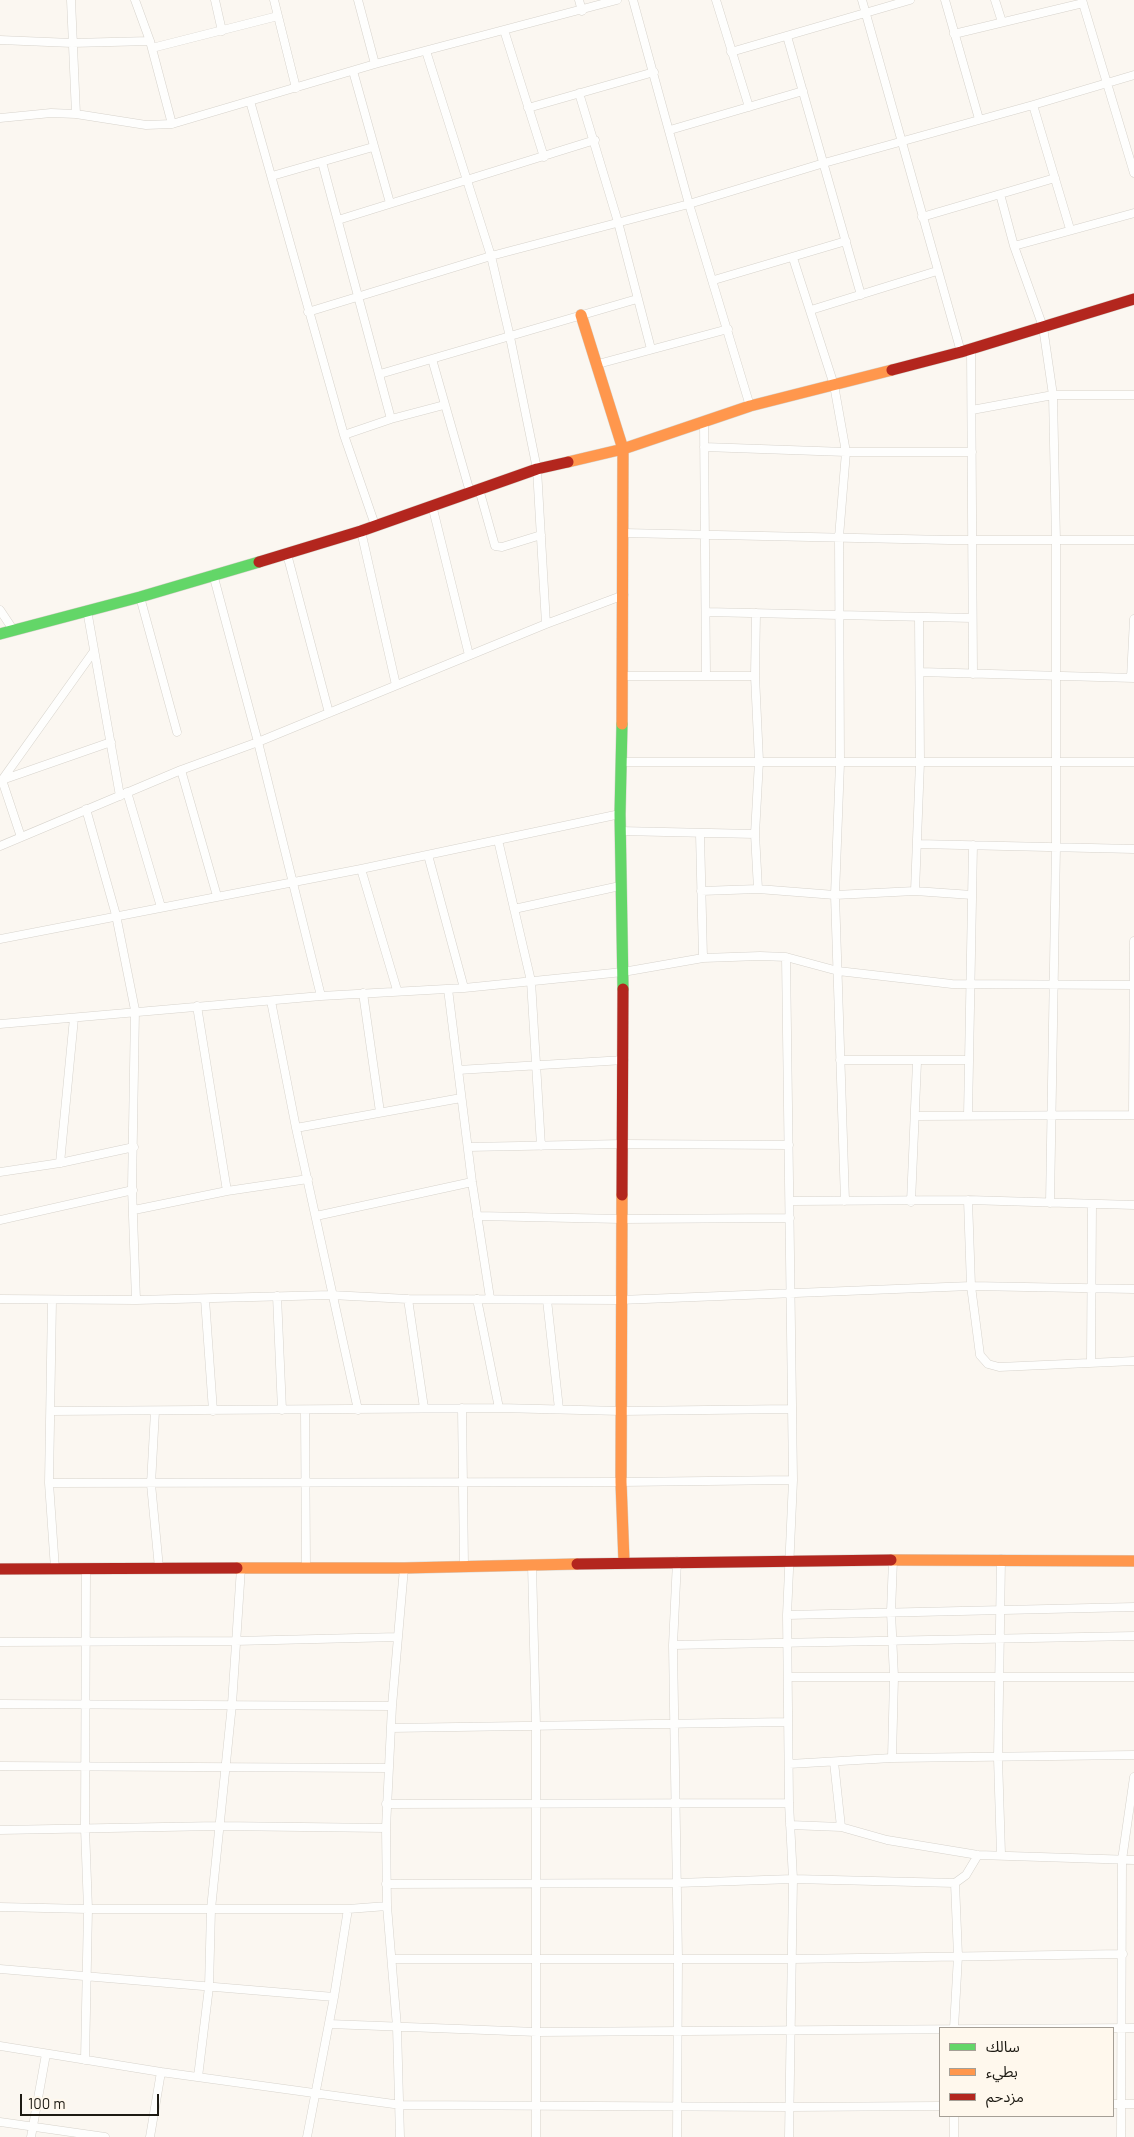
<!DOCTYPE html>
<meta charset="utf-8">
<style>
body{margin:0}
#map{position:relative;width:1134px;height:2137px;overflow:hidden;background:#fbf7f1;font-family:Barlow,"Noto Sans Arabic",sans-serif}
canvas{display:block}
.legend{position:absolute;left:939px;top:2027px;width:175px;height:90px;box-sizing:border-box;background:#fff8ed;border:1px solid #a59f96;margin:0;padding:6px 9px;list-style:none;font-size:15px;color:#1d1a13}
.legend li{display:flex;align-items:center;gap:10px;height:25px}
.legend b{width:25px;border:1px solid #a59f96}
.scale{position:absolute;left:20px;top:2094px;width:139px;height:22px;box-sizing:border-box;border:2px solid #1d1a13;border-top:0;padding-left:6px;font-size:15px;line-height:18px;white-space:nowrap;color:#1d1a13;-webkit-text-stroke:4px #fff8ed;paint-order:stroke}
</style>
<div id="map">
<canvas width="1134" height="2137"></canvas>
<ul class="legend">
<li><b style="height:6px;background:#63d668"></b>سالك</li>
<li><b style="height:6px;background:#ff974d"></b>بطيء</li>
<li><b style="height:6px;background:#b3261e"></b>مزدحم</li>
</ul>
<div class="scale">100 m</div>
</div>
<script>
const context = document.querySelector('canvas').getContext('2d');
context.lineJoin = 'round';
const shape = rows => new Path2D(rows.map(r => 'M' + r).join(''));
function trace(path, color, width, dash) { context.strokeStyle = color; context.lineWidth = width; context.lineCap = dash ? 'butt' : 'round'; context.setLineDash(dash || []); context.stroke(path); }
const street = shape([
 [71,0,76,114],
 [135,0,150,41,172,124,375,64,617,0],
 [215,0,222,31],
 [274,0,278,16],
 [358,0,375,64],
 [579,0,582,11],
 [633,0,689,204,750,406],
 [716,0,749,107],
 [862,0,961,352],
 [945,0,979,119],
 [995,0,1002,22],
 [1082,0,1134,173],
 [504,30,544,157],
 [954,34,1083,3],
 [787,36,861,295],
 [0,40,72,43,150,41],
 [152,48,278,16,296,88],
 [426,51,491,256,510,337,537,469,546,624],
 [731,52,910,0],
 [353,71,390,203],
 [579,93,618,222,651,349],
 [250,101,344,435,375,525],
 [1033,105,1070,229],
 [528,108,654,72],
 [0,118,51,113,76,114,146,125,172,124],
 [670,130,803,91],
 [322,162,391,419],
 [272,176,373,147],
 [1000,194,1014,246,1043,327,1053,395,1056,541,1056,846,1050,1203],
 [922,217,1055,178],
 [338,220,595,140],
 [1014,246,1134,213],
 [793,258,834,385,846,452,839,537,840,763,835,895,845,1201],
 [714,280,846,241],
 [811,310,937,271],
 [308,312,491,256,689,204,824,163,1033,105,1134,75],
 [971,348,973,674],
 [432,359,470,492],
 [598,364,728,329],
 [380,374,637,299],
 [972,410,1053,395,1134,395],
 [704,423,706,676],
 [344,435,391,419,444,405],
 [704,447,846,452,972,452],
 [479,489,495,546,502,547,541,535],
 [432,505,469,655],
 [361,531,396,685],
 [624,533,949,540,1134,540],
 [287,554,329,713],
 [213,574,258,742,321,996],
 [140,597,177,732],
 [0,610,14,631],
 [87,610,120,796],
 [706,612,972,618],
 [756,613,755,676,759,761,755,834,758,889],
 [920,672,1134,678],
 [622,676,755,676],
 [1131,678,1134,619],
 [621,762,1134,762],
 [181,770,217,896],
 [2,780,111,742],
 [127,792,161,907],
 [86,809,116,915,135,1010,132,1188,136,1300],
 [620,831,755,834],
 [700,834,703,958],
 [21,837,2,780,94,651],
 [498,840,531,981,541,1146],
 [918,844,1134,849],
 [0,846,181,770,258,742,546,624,624,595],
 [428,855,464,988],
 [361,869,397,990],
 [701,891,758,889,835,895,915,891,972,895],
 [915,891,920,762,919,617],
 [514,909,620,886],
 [0,939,361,869,620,814],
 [786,957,793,1480,787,1615,789,1803,793,1879,789,2137],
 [448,989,472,1182,490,1298],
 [363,993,380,1112],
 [271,1001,296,1128,358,1410],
 [197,1006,227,1191],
 [0,1024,321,996,464,988,623,972,703,958,760,956,786,957,838,971,952,984,1134,985],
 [840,1060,968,1060],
 [458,1070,624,1060],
 [1133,1115,1134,941],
 [915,1116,1134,1115],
 [968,1116,973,845],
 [296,1128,461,1098],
 [468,1147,623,1144,789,1145],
 [60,1163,74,1018],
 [0,1172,60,1163,134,1147],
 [968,1200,971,1286,980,1355,988,1364,999,1367,1134,1361],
 [791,1201,968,1200,1134,1205],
 [911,1202,917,1062],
 [134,1210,227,1191,308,1179],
 [316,1216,472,1182],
 [477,1216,621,1219,790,1218],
 [0,1220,133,1190],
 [277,1296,282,1410],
 [0,1299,136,1300,331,1295,408,1299,620,1300,971,1286,1134,1289],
 [205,1299,213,1411],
 [408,1299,424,1408],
 [477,1299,499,1408],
 [52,1300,49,1483,55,1569],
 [547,1300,559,1409],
 [1091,1362,1092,1204],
 [462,1408,464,1566],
 [305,1410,306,1568],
 [51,1411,499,1408,621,1411,792,1409],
 [155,1411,151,1484,159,1568],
 [49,1483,621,1482,793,1480],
 [532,1565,536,1726,536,2137],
 [787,1615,1134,1607],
 [0,1642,235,1641,398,1637],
 [673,1645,1134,1636],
 [788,1677,1134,1677],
 [0,1704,392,1706],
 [391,1728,788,1722],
 [892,1758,894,1677,891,1612,893,1560],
 [834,1762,841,1827],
 [789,1764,892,1758,1134,1755],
 [0,1766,389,1768],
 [386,1804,789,1803],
 [790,1825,841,1827,887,1840,978,1855,1134,1860],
 [0,1830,218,1826,386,1828],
 [1001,1854,998,1758,1001,1559],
 [386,1884,677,1883,793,1879,955,1883],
 [0,1907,88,1909,348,1909,387,1906],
 [392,1959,793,1959,1123,1954],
 [0,1969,334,1997],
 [329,2024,537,2032,1134,2028],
 [954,2028,958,1956,955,1883,966,1875,978,1855],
 [0,2046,161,2072,401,2105,789,2107,940,2106],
 [85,2060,88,1909,85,1828,86,1569],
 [198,2077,209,1987,211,1909,232,1704,241,1568],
 [1113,2104,1134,2104],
 [954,2116,954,2137],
 [0,2122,105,2137],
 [31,2137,46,2054],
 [150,2137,161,2072],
 [307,2137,334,1997,348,1909],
 [400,2137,397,2027,387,1906,386,1828,392,1706,404,1568],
 [677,2137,678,1958,673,1645,677,1561],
 [1121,2137,1122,1860,1134,1777]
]);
const fast = shape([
 [0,634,140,597,259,562],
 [622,724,620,814,623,989]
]);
const slow = shape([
 [581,315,623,449,622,724],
 [568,462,623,449,750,406,892,370],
 [622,1195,621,1482,624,1562],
 [891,1560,1134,1561],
 [237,1568,404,1568,577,1564]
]);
const jam = shape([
 [892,370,961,352,1134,299],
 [259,562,361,531,537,469,568,462],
 [622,1195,623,989],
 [577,1564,891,1560],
 [0,1569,237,1568]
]);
trace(street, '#d7d3cc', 9);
trace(fast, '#d7d3cc', 12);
trace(slow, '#d7d3cc', 12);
trace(jam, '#d7d3cc', 12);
trace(street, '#fefefd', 8);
trace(fast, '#63d668', 11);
trace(slow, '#ff974d', 11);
trace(jam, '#b3261e', 11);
</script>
